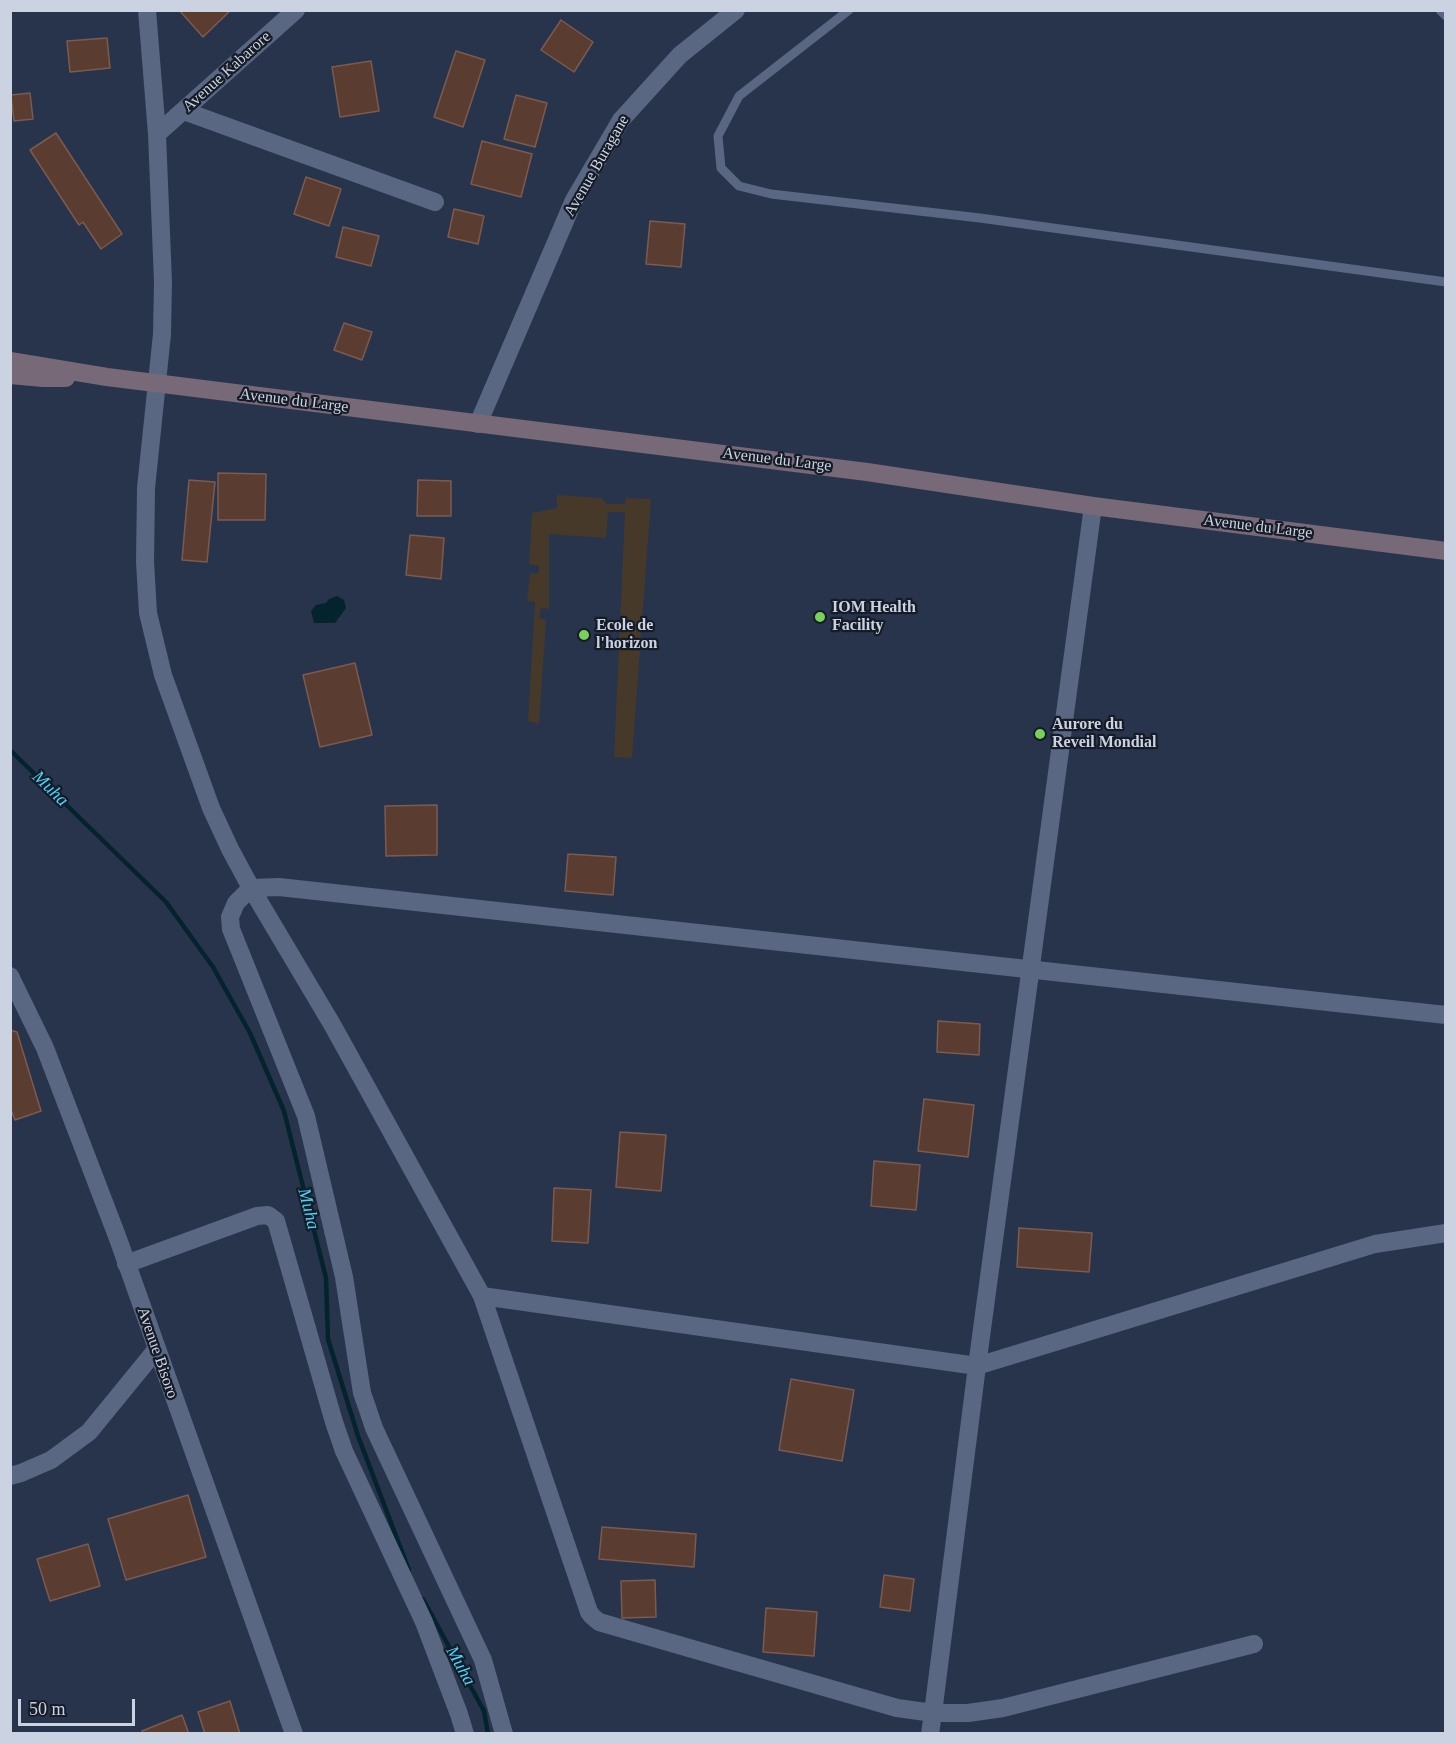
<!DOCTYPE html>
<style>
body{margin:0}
#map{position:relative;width:1456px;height:1744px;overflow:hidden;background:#28344c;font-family:"Times New Roman",serif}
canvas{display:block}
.frame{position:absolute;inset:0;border:12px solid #cbd3e2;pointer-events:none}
.scale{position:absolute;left:18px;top:1699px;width:117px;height:27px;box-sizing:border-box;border:3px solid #cbd3e2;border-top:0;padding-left:8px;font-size:18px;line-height:21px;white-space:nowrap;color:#cbd3e2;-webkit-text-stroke:4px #161c27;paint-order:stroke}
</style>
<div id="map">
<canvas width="1456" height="1744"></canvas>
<div class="frame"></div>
<div class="scale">50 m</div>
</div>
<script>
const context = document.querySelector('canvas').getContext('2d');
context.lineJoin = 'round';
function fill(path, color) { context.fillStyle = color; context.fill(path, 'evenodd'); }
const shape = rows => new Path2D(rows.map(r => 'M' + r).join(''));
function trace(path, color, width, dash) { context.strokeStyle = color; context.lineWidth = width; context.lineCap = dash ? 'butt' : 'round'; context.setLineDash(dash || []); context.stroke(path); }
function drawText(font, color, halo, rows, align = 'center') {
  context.font = font + ' "Times New Roman",serif'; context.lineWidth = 4.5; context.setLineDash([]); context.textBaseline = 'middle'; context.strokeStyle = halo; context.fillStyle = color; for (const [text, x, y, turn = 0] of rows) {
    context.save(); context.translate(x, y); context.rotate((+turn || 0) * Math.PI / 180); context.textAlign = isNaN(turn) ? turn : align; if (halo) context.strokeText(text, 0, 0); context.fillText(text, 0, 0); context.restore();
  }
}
const education = shape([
 [557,495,601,498,607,504,625,504,626,498,651,499,632,758,614,757,625,512,608,512,606,538,549,534,549,609,541,608,539,618,546,620,539,724,528,721,535,602,527,601,530,574,539,573,539,566,529,564,532,513,557,508]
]);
const water = shape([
 [337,596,344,600,346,608,335,623,314,623,311,611,316,605,326,603,329,599]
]);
const stream = shape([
 [10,750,166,902,213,967,250,1033,284,1111,326,1278,328,1339,358,1436,409,1570],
 [423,1599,484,1711,488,1734]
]);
const building = shape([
 [179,10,231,10,203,37,179,10],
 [561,20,593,42,574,72,541,50,561,20],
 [107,38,110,68,70,72,67,41,107,38],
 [456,51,485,60,463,127,434,117,456,51],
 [371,61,379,111,340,117,332,67,371,61],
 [30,93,33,119,14,121,11,95,30,93],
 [516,95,547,103,535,147,504,139,516,95],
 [56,133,122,234,101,249,83,222,79,225,30,150,56,133],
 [482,141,532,154,521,197,471,184,482,141],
 [306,177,341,189,329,226,294,214,306,177],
 [454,209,484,216,478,244,448,237,454,209],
 [650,221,685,224,681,267,646,264,650,221],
 [343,227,379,236,371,266,336,257,343,227],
 [344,323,372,332,362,360,334,350,344,323],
 [218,473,266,474,265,520,218,520,218,473],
 [189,480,215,482,207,562,182,560,189,480],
 [418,480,451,481,451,516,417,516,418,480],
 [410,535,444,538,441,579,406,575,410,535],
 [355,663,372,735,320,747,303,675,355,663],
 [437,805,437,855,386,856,385,806,437,805],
 [568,854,616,857,613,895,565,891,568,854],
 [938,1021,980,1024,979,1055,937,1052,938,1021],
 [10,1030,17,1032,41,1111,15,1120,10,1107,10,1030],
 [924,1099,974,1105,968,1157,918,1151,924,1099],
 [620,1132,666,1135,661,1191,616,1187,620,1132],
 [874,1161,920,1165,916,1210,871,1206,874,1161],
 [554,1188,591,1190,588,1243,552,1241,554,1188],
 [1019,1228,1092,1233,1089,1272,1017,1267,1019,1228],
 [791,1379,854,1390,842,1461,779,1450,791,1379],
 [188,1495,206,1557,126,1580,108,1519,188,1495],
 [602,1527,696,1534,694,1567,599,1559,602,1527],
 [88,1544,100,1586,50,1601,37,1559,88,1544],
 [884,1575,914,1579,910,1611,880,1607,884,1575],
 [655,1580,656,1617,622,1618,621,1581,655,1580],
 [766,1608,817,1612,814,1656,763,1652,766,1608],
 [230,1701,240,1734,205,1734,198,1712,230,1701],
 [182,1715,189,1734,143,1734,142,1731,182,1715]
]);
const service = shape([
 [849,10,739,96,718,136,721,168,739,186,771,194,980,218,1446,282],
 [1440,10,1446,16]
]);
const minor = shape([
 [147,10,157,134,163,282,162,334,146,488,145,562,148,613,163,675,211,808,230,849,251,888,333,1026,482,1296,589,1612,592,1616,599,1622,897,1708,933,1713,930,1734],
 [184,111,435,202],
 [157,134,296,10],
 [478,424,574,200,621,120,680,55,736,10],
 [1093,506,977,1366,933,1713,968,1713,1003,1708,1254,1644],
 [10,976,45,1048,117,1236,294,1734],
 [126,1264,257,1216,268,1215,276,1221,334,1422,344,1451,424,1622,459,1714,465,1734],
 [482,1296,977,1366,1375,1244,1446,1233],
 [10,1476,21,1473,51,1460,89,1432,156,1350],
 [504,1734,483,1660,374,1428,367,1407,362,1393,344,1277,306,1116,231,929,230,917,236,903,251,888,279,887,1446,1015]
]);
const secondary = shape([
 [10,361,107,377,867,472,1093,506,1446,551],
 [10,375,43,378,66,378]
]);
const markers = [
 [820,617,6,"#7ad157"],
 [584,635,6,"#7ad157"],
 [1040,734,6,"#7ad157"]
];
const streetNames = [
 ["Avenue Kabarore",227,72,-42],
 ["Avenue Buragane",597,166,-60],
 ["Avenue du Large",294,401,7],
 ["Avenue du Large",777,460,7],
 ["Avenue du Large",1258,527,7],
 ["Avenue Bisoro",157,1353,71]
];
const poiNames = [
 ["IOM Health",832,608],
 ["Facility",832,626],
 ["Ecole de",596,626],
 ["l'horizon",596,644],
 ["Aurore du",1052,725],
 ["Reveil Mondial",1052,743]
];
const waterNames = [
 ["Muha",50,789,44],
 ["Muha",308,1209,76],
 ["Muha",460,1666,61]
];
fill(education, '#46392a');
fill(water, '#04242d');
trace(stream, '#04242d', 4.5);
fill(building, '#5a3c31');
trace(building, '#7b5b4f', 1.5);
trace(service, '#596783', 9);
trace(minor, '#596783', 18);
trace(secondary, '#786978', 18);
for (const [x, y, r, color] of markers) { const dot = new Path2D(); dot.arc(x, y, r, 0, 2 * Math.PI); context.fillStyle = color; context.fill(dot); trace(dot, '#161c27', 2); }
drawText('16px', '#cbd3e2', '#161c27', streetNames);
drawText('bold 16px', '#cbd3e2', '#161c27', poiNames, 'left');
drawText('italic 18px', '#47d5fb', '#161c27', waterNames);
</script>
